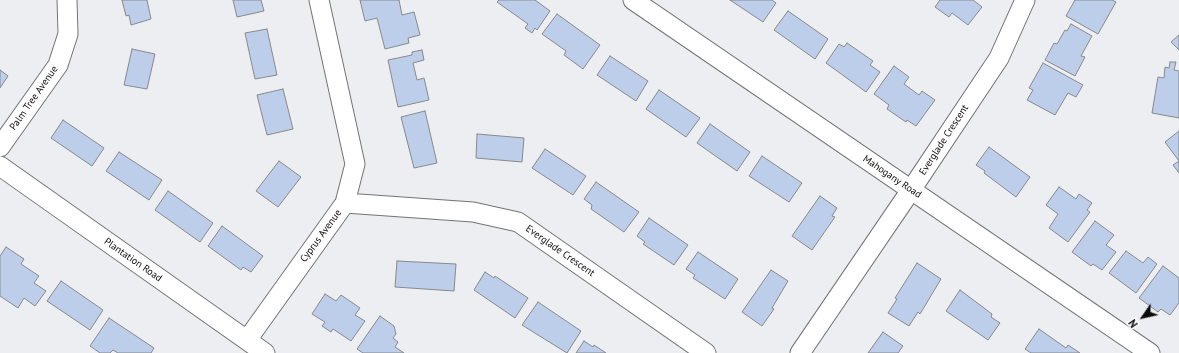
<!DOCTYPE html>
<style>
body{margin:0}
#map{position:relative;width:1179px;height:353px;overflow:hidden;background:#edeef1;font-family:"PT Sans",sans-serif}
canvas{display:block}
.north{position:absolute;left:1123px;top:297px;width:40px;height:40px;-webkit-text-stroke:3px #fff;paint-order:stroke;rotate:236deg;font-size:11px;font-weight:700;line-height:16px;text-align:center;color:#0b0b0c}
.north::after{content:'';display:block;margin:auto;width:14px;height:18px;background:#0b0b0c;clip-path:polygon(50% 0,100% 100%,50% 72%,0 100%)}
</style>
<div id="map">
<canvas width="1179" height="353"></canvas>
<div class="north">N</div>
</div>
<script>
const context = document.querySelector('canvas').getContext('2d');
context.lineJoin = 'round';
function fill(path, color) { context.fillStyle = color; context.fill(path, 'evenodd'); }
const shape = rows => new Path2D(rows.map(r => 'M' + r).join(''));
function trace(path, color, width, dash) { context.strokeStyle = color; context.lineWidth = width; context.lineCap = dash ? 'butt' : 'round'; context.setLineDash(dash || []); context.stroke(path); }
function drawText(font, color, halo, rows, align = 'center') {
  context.font = font + ' "PT Sans",sans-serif'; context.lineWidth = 3.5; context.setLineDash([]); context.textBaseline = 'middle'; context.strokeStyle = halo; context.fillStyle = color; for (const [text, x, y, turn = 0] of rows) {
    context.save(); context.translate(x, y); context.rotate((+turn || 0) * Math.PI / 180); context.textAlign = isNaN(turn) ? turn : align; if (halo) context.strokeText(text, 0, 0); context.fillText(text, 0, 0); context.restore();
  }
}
const building = shape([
 [122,0,147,0,151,19,131,25,129,15,126,16,122,0],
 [233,0,261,0,264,11,237,17,233,0],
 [360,0,399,0,402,15,414,12,420,35,408,38,409,43,385,49,377,18,365,21,360,0],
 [499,0,535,0,550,11,537,30,535,28,532,33,525,28,528,24,497,2,499,0],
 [730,0,772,0,776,3,763,22,730,0],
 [940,0,973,0,982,7,968,25,952,13,949,17,935,7,940,0],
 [1075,0,1112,0,1116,2,1098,34,1066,16,1075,0],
 [788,11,828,39,815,59,774,30,788,11],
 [557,14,600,45,583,69,564,55,566,51,542,34,557,14],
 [1071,24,1092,36,1081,56,1085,57,1075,76,1045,60,1054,43,1057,44,1065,30,1067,31,1071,24],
 [267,29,277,75,255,79,245,33,267,29],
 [1179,35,1179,50,1171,42,1179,35],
 [847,43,873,61,870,65,880,72,866,92,826,63,839,44,844,47,847,43],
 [132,49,155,54,147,89,124,85,132,49],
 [422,50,424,60,413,63,417,80,424,78,429,100,398,107,388,60,412,55,412,52,422,50],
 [610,56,648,81,636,101,597,75,610,56],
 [1170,62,1176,62,1174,70,1179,71,1179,118,1152,113,1158,77,1164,78,1165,67,1169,68,1170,62],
 [1043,63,1083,85,1076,97,1068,93,1055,115,1027,100,1033,90,1029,88,1043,63],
 [894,66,909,77,904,84,919,95,922,91,935,100,916,126,907,120,906,122,887,109,889,105,874,94,894,66],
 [0,70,8,76,0,88,0,70],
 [283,89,293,129,267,135,257,95,283,89],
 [659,90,700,118,686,137,646,109,659,90],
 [425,111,437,163,414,168,401,117,425,111],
 [63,120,104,148,92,166,51,138,63,120],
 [710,124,750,152,737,171,697,143,710,124],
 [1179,131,1179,173,1173,165,1179,161,1165,142,1179,131],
 [477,134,524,138,522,162,476,158,477,134],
 [989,147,1030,177,1016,197,984,173,985,171,976,165,989,147],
 [545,149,586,176,573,195,532,168,545,149],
 [119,152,162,180,149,200,106,171,119,152],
 [762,156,802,183,789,202,749,176,762,156],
 [279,161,301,177,278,207,256,191,279,161],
 [596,182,639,212,624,232,591,209,592,205,584,199,596,182],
 [1059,187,1076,199,1079,194,1092,203,1087,210,1090,212,1068,242,1049,228,1058,214,1046,205,1059,187],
 [168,191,213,223,200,242,155,210,168,191],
 [820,196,837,208,832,216,835,217,812,250,792,236,820,196],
 [649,218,688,245,674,265,643,244,645,242,637,236,649,218],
 [1095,221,1114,235,1106,245,1116,252,1102,270,1093,264,1091,266,1072,252,1095,221],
 [222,226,263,256,251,272,243,267,241,270,208,246,222,226],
 [6,247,24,259,21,264,39,276,34,283,46,291,35,306,24,298,18,308,0,296,0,256,6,247],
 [1126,251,1143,263,1148,257,1157,264,1136,293,1109,273,1126,251],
 [698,252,738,279,725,299,693,278,695,275,686,269,698,252],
 [397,261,456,264,454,291,395,287,397,261],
 [917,263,941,279,920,314,918,312,909,326,888,313,897,299,895,298,917,263],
 [1163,266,1179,278,1179,303,1170,315,1161,309,1158,312,1139,298,1163,266],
 [771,270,788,281,772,308,774,309,762,326,742,312,771,270],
 [485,272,494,278,495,276,528,298,515,318,474,290,485,272],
 [61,281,103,310,90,330,47,301,61,281],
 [960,290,992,314,991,317,1000,323,988,340,946,311,960,290],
 [325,294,336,301,341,295,360,308,355,315,365,321,351,341,333,329,331,332,322,326,325,322,312,314,325,294],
 [538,302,581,331,567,353,522,325,538,302],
 [380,316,394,326,396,334,393,338,398,342,395,347,404,353,363,353,357,349,380,316],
 [109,318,154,348,151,353,118,353,113,350,110,353,100,353,90,346,109,318],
 [1039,329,1066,348,1068,345,1080,353,1031,353,1025,349,1039,329],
 [883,332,903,346,898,353,868,353,883,332],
 [584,341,593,347,594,345,606,353,576,353,584,341]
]);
const street = shape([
 [633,0,1150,353],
 [0,147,58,65,68,34,67,0],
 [0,166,265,353],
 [345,203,473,212,518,222,706,353],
 [247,340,345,203,355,164,319,0],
 [800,353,911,190,999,58,1025,0]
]);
const streetNames = [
 ["Palm Tree Avenue",34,98,-55],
 ["Everglade Crescent",944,140,-57],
 ["Mahogany Road",892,177,34],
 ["Cyprus Avenue",321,236,-54],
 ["Everglade Crescent",560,251,35],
 ["Plantation Road",133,260,35]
];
fill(building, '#bdceea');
trace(building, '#87898b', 1);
trace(street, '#737477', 21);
trace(street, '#fff', 19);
drawText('10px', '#0b0b0c', '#fff', streetNames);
</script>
